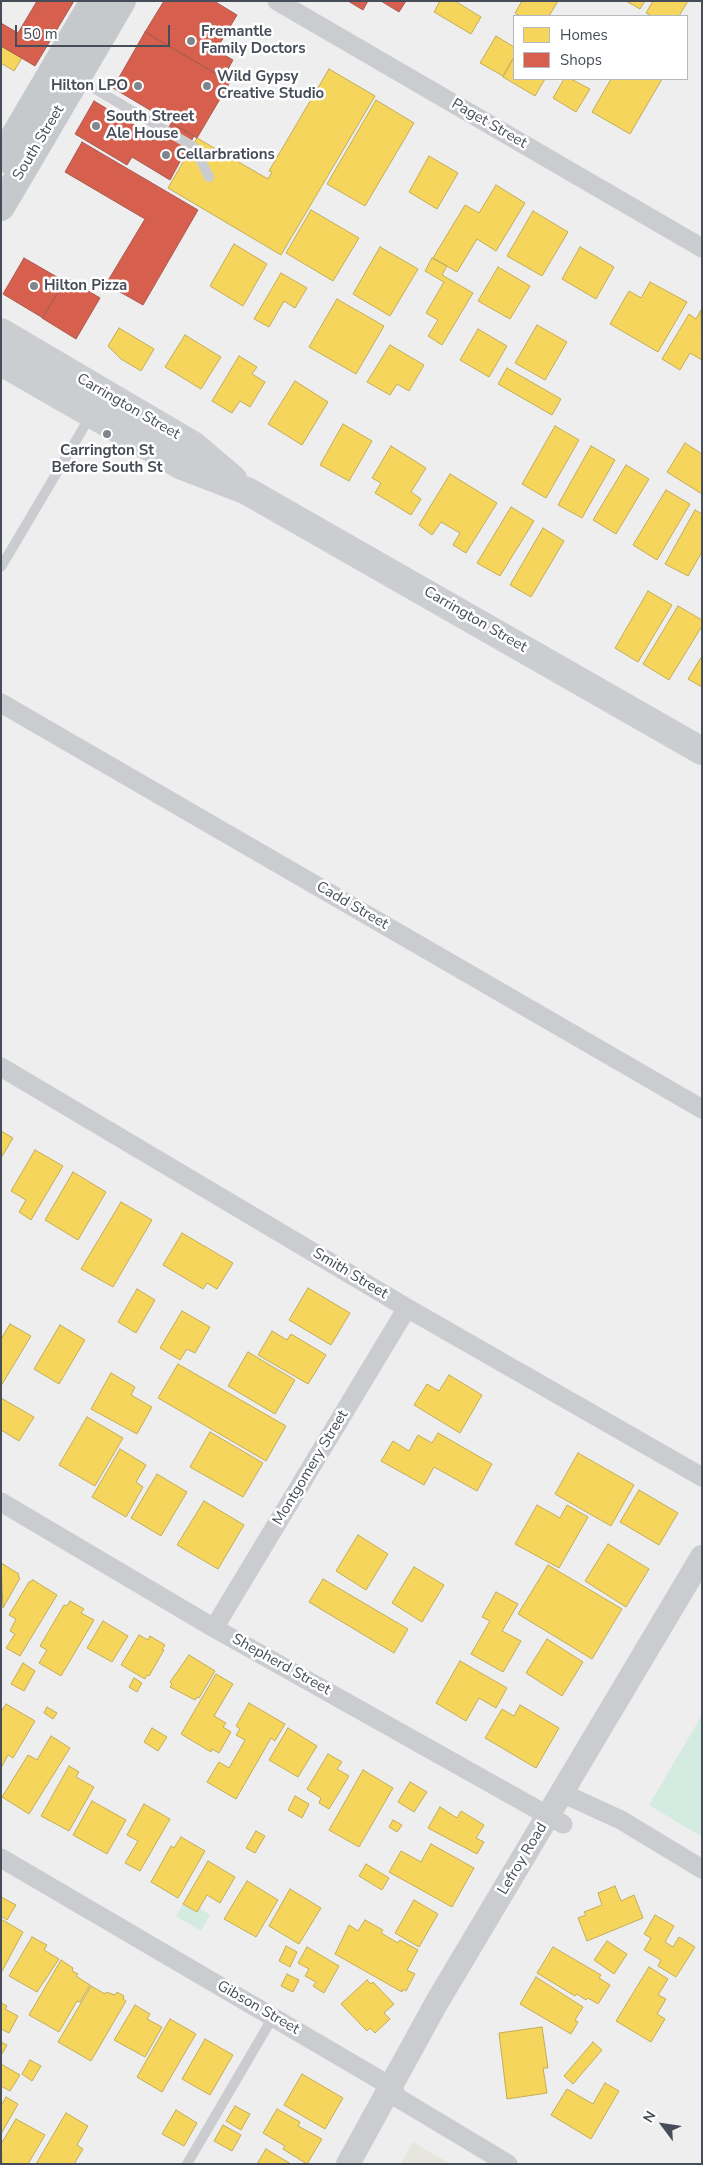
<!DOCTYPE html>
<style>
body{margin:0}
#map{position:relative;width:703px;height:2165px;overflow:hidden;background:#eee;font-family:"Nunito Sans",sans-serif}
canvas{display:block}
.frame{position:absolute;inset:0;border:2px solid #474d58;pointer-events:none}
.legend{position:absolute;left:513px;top:15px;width:175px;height:65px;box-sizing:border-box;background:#fff;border:1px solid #b5b8bc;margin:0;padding:6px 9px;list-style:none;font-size:15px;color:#474d58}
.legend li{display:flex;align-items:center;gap:10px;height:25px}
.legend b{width:25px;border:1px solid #b5b8bc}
.north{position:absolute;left:638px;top:2100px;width:50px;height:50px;-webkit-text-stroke:4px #fff;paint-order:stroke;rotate:301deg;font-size:14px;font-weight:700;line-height:20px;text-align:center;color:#474d58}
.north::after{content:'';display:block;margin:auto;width:18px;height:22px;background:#474d58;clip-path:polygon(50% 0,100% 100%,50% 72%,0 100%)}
.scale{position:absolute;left:15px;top:25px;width:155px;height:22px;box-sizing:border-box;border:2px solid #474d58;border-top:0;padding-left:6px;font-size:15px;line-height:18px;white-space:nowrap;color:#474d58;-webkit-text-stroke:4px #fff;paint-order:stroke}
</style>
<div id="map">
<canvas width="703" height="2165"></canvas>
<div class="frame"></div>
<ul class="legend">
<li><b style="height:14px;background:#f6d55c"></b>Homes</li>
<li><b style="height:14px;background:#d6604d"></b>Shops</li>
</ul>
<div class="north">N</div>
<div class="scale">50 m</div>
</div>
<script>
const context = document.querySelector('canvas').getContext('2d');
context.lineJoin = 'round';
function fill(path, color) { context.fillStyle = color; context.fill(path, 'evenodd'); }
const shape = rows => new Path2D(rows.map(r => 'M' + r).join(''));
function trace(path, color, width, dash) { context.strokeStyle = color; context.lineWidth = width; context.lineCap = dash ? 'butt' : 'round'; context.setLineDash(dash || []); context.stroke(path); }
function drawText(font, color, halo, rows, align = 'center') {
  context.font = font + ' "Nunito Sans",sans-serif'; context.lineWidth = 5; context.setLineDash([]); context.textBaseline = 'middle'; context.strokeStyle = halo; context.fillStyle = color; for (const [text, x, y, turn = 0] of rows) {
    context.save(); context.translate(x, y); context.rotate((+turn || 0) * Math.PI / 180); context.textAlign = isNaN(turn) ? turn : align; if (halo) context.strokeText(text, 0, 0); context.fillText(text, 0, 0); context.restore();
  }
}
const commercial = shape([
 [413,2142,428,2151,451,2164,400,2164]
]);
const green = shape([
 [702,1715,702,1837,649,1805],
 [183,1904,197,1912,200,1908,210,1915,201,1931,176,1916]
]);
const homes = shape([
 [440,1,455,1,481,17,471,34,434,12,440,1],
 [522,1,558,1,549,16,520,16,515,13,522,1],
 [626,1,645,1,640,9,626,1],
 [653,1,688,1,679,16,652,16,646,13,653,1],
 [496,36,514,47,514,57,503,76,480,63,496,36],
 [1,46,22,58,14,71,1,63,1,46],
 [514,57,514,79,545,79,535,96,503,77,514,57],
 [329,69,375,96,281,255,168,188,197,138,268,179,272,172,269,171,329,69],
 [564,79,571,79,590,89,576,112,553,98,564,79],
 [611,79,662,79,630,134,592,112,611,79],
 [376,100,414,123,365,206,327,184,376,100],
 [429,156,458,173,437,209,409,192,429,156],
 [496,185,525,203,496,251,477,239,457,272,433,258,465,205,479,213,496,185],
 [311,210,359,238,333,281,286,253,311,210],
 [533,211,568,232,542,276,507,256,533,211],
 [234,244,267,264,243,306,210,286,234,244],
 [380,247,418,269,390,316,353,294,380,247],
 [580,247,614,267,596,299,562,279,580,247],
 [432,258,447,266,442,275,473,293,442,345,428,336,438,320,426,313,444,282,425,271,432,258],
 [498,267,530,286,510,319,478,301,498,267],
 [281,273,307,288,295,308,284,301,269,327,254,319,281,273],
 [650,282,687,302,658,352,610,324,629,291,641,298,650,282],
 [337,299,384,326,356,374,309,347,337,299],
 [701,310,702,360,690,353,680,370,662,359,689,314,696,319,701,310],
 [537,325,567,342,545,380,515,363,537,325],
 [119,328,154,349,141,371,121,359,108,346,119,328],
 [478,329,507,346,489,377,460,360,478,329],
 [185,335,221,357,201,389,165,367,185,335],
 [390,345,424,365,409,391,397,384,390,395,367,382,390,345],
 [239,356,257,367,252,374,265,382,250,407,240,401,232,413,212,401,239,356],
 [507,368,561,399,552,415,498,384,507,368],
 [295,381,328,402,302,445,268,424,295,381],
 [343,424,372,441,349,481,320,465,343,424],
 [555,426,579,440,546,498,522,484,555,426],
 [685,443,702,454,702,494,667,472,685,443],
 [391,446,426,468,411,492,421,499,411,515,375,493,381,483,372,478,391,446],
 [591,446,615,460,582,518,558,505,591,446],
 [626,465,649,479,616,534,593,520,626,465],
 [450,474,497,503,466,553,453,545,460,533,441,522,432,535,419,525,450,474],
 [666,490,690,504,657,560,633,545,666,490],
 [511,507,534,521,500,576,477,563,511,507],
 [695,510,702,514,702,552,688,576,665,564,695,510],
 [543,528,564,541,531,597,510,585,543,528],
 [648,591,672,605,638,662,615,648,648,591],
 [678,606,702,620,702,626,669,680,643,664,678,606],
 [702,656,702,687,688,679,702,656],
 [1,1131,13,1138,1,1158,1,1131],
 [35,1150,63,1166,31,1220,19,1212,26,1200,11,1191,35,1150],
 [73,1172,106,1192,78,1240,45,1220,73,1172],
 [121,1202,152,1220,113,1287,81,1269,121,1202],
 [182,1233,233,1263,217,1289,207,1283,203,1289,163,1265,182,1233],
 [308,1288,350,1313,331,1345,289,1320,308,1288],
 [137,1289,155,1300,136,1333,118,1322,137,1289],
 [182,1311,210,1327,195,1353,187,1349,180,1360,160,1348,182,1311],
 [10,1324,31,1336,1,1386,1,1339,10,1324],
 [60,1325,85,1340,59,1384,34,1369,60,1325],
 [272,1331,287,1340,291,1334,326,1355,308,1384,258,1355,272,1331],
 [248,1352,295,1380,275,1414,228,1386,248,1352],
 [178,1364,286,1426,266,1461,158,1398,178,1364],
 [111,1373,135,1387,131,1395,152,1407,137,1434,91,1409,111,1373],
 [449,1375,482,1395,460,1433,414,1405,427,1384,439,1391,449,1375],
 [1,1398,34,1417,19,1441,1,1430,1,1398],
 [87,1417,123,1438,95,1486,59,1465,87,1417],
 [210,1432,263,1463,243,1497,190,1467,210,1432],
 [438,1433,492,1464,477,1491,434,1467,424,1485,381,1461,393,1441,409,1451,418,1435,432,1443,438,1433],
 [120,1449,146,1465,136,1482,143,1487,126,1517,92,1497,120,1449],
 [578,1453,634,1485,611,1526,555,1494,578,1453],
 [157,1474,187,1492,161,1536,131,1518,157,1474],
 [639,1490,678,1513,659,1545,620,1522,639,1490],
 [204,1501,244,1525,218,1569,177,1545,204,1501],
 [537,1505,560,1518,567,1505,588,1517,559,1568,515,1544,537,1505],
 [358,1535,388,1554,366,1590,336,1571,358,1535],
 [608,1544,649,1569,626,1607,585,1581,608,1544],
 [1,1563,19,1574,18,1576,20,1578,3,1608,1,1563],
 [548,1565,622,1609,592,1659,518,1614,548,1565],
 [414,1567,444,1585,422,1622,392,1603,414,1567],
 [323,1579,408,1629,394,1653,309,1602,323,1579],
 [33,1580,57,1595,20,1656,6,1648,15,1634,10,1631,16,1619,9,1615,29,1582,33,1580],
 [496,1592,518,1604,502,1631,521,1641,503,1672,471,1654,490,1621,482,1617,496,1592],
 [70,1601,84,1609,81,1613,94,1620,61,1676,39,1663,47,1650,40,1646,64,1605,67,1606,70,1601],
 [103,1621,128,1636,112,1662,87,1648,103,1621],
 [139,1635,148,1640,150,1636,165,1645,162,1649,164,1650,149,1676,147,1675,145,1679,121,1665,139,1635],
 [547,1639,583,1662,562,1696,526,1673,547,1639],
 [189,1655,215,1671,199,1698,197,1697,195,1700,170,1687,172,1684,170,1682,189,1655],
 [460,1661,507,1688,496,1708,479,1698,466,1721,436,1703,460,1661],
 [23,1663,35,1671,24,1691,11,1684,23,1663],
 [216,1674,233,1684,214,1716,226,1723,223,1727,231,1732,219,1753,212,1749,211,1752,181,1734,216,1674],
 [134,1678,142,1683,137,1692,129,1687,134,1678],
 [249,1703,285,1724,275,1741,271,1738,236,1799,207,1782,219,1762,229,1768,245,1740,236,1735,240,1729,236,1726,249,1703],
 [6,1704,35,1721,13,1758,8,1755,1,1768,1,1712,6,1704],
 [520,1705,559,1728,536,1768,485,1738,502,1709,514,1716,520,1705],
 [47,1707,57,1713,53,1719,44,1713,47,1707],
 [152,1728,167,1737,158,1751,144,1742,152,1728],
 [288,1728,317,1746,298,1777,269,1760,288,1728],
 [51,1736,70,1748,29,1814,2,1797,28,1755,37,1760,51,1736],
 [328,1754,342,1762,337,1769,349,1776,329,1809,319,1803,321,1798,307,1789,328,1754],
 [69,1766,79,1772,76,1777,94,1787,69,1831,41,1816,69,1766],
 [363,1770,393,1788,359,1847,329,1830,363,1770],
 [410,1782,427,1792,414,1812,398,1802,410,1782],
 [295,1796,309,1804,302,1818,288,1810,295,1796],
 [92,1801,126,1820,107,1854,73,1835,92,1801],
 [144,1804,170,1819,140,1871,125,1863,138,1841,127,1835,144,1804],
 [440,1807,457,1818,461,1811,484,1825,476,1838,484,1842,477,1854,428,1828,440,1807],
 [393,1820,402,1825,397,1832,389,1827,393,1820],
 [256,1831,265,1836,255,1853,246,1848,256,1831],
 [181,1837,205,1851,178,1898,151,1882,171,1846,174,1848,181,1837],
 [431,1844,474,1868,452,1907,389,1872,401,1851,421,1862,431,1844],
 [208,1861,235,1877,220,1903,207,1895,197,1912,183,1904,208,1861],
 [366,1864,389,1878,382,1890,359,1876,366,1864],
 [247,1881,278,1900,256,1937,224,1919,247,1881],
 [615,1886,621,1901,634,1895,643,1918,587,1941,578,1918,586,1915,584,1912,602,1905,598,1893,615,1886],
 [290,1889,321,1908,299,1944,269,1926,290,1889],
 [1,1897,16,1905,7,1920,1,1916,1,1897],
 [414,1900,438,1914,419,1947,395,1933,414,1900],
 [655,1915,674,1926,665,1942,673,1947,679,1937,695,1947,676,1977,658,1966,661,1960,644,1950,651,1938,644,1934,655,1915],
 [1,1919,23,1932,1,1973,1,1919],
 [365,1920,383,1930,381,1933,398,1943,400,1940,418,1950,407,1970,415,1974,406,1991,403,1989,402,1992,335,1954,349,1925,358,1931,365,1920],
 [32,1937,47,1945,44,1950,59,1959,37,1992,9,1976,32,1937],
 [607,1941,627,1954,614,1974,594,1960,607,1941],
 [286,1946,297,1952,290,1967,279,1961,286,1946],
 [307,1947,339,1966,324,1993,313,1986,316,1982,305,1976,309,1969,298,1963,307,1947],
 [553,1947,601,1975,599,1978,610,1985,598,2004,588,1998,586,2000,577,1994,575,1996,537,1973,553,1947],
 [61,1960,73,1968,72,1971,78,1974,76,1976,90,1985,80,2002,77,2001,59,2032,29,2015,61,1960],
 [649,1967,668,1979,658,1995,666,1999,657,2014,665,2019,651,2042,616,2021,649,1967],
 [287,1974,299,1980,293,1992,281,1986,287,1974],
 [536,1977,583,2007,575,2020,578,2022,571,2034,520,2004,536,1977],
 [367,1980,371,1984,373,1982,394,2004,384,2013,390,2019,375,2033,370,2028,367,2031,341,2004,367,1980],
 [91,1986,105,1994,106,1992,115,1995,117,1992,124,1996,123,1999,126,2001,91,2061,58,2042,91,1986],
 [1,2003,7,2006,5,2009,18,2016,9,2033,1,2029,1,2003],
 [135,2005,150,2014,147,2019,162,2027,145,2057,114,2040,135,2005],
 [170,2019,196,2034,162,2092,137,2077,170,2019],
 [542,2027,548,2068,543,2068,547,2093,507,2099,499,2033,542,2027],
 [205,2039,233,2055,210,2095,182,2079,205,2039],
 [1,2042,7,2045,2,2054,1,2054,1,2042],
 [593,2042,602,2050,573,2084,564,2076,593,2042],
 [30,2060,41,2066,32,2081,22,2074,30,2060],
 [1,2064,20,2075,10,2091,1,2086,1,2064],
 [302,2074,343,2098,325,2129,284,2105,302,2074],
 [605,2083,619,2091,591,2139,551,2115,567,2089,593,2104,605,2083],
 [6,2097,18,2104,1,2134,1,2106,6,2097],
 [235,2106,250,2114,241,2130,226,2121,235,2106],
 [277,2109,300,2122,298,2126,322,2139,307,2164,283,2149,285,2146,263,2133,277,2109],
 [176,2110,197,2123,184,2146,162,2134,176,2110],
 [66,2113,88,2126,77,2145,83,2149,74,2164,36,2164,66,2113],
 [16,2119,45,2135,28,2164,2,2164,1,2144,16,2119],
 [223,2125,241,2135,232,2151,214,2141,223,2125],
 [266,2149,291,2164,257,2164,266,2149]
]);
const shops = shape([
 [37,1,74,1,35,66,1,46,1,23,18,33,37,1],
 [164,1,214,1,237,15,216,50,233,60,223,78,145,32,164,1],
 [348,1,368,1,363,10,348,1],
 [381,1,406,1,399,12,381,1],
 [145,32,230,82,197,138,113,88,145,32],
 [94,101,161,141,171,123,194,136,170,180,132,157,127,165,75,134,94,101],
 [82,142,198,210,143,305,106,284,145,219,65,172,82,142],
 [24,258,64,281,43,318,3,294,24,258],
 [67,278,100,298,76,339,42,318,67,278]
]);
const service = shape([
 [78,79,194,147,209,177],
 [1,567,91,415],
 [187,2164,273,2017]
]);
const minor = shape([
 [277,1,702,248],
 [1,703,702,1109],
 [1,1067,407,1308,702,1477],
 [1,1502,214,1628,563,1824],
 [214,1628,407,1308],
 [562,1793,621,1820,702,1869],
 [1,1858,392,2087,398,2098,508,2164]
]);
const tertiary = shape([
 [348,2164,437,2002,702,1557]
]);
const secondary = shape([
 [1,332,193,445,233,479],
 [1,362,182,466,247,491,702,751]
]);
const primary = shape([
 [1,159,94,1],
 [1,207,122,1]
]);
const markers = [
 [191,41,5,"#81858c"],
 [138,86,5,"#81858c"],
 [207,86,5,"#81858c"],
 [96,126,5,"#81858c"],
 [166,155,5,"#81858c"],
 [34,286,5,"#81858c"],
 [107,434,5,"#81858c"]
];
const poiNames = [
 ["Fremantle",201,32],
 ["Family Doctors",201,49],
 ["Wild Gypsy",217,77],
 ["Creative Studio",217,94],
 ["Hilton LPO",128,86,"right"],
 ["South Street",106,117],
 ["Ale House",106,134],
 ["Cellarbrations",176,155],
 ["Hilton Pizza",44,286],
 ["Carrington St",107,451,"center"],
 ["Before South St",107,468,"center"]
];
const streetNames = [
 ["Paget Street",489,124,30],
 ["South Street",39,143,-59],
 ["Carrington Street",128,407,30],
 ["Carrington Street",475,620,30],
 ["Cadd Street",352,906,30],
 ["Smith Street",350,1274,31],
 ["Montgomery Street",311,1468,-59],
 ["Shepherd Street",281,1665,29],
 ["Lefroy Road",523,1859,-59],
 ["Gibson Street",258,2008,30]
];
fill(commercial, '#e6e6de');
fill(green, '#d4ebe1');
fill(homes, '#f6d55c');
trace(homes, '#c2ac5b', 1);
fill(shops, '#d6604d');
trace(shops, '#ab5a50', 1);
trace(service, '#cacccf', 10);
trace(minor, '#cacccf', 19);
trace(tertiary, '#cacccf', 24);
trace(secondary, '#cbcdd0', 28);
trace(primary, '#c6c9cc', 28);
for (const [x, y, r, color] of markers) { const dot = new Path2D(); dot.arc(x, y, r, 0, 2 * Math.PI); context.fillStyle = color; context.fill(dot); trace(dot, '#fff', 2); }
drawText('bold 15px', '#474d58', '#fff', poiNames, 'left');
drawText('15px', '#474d58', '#fff', streetNames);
</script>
